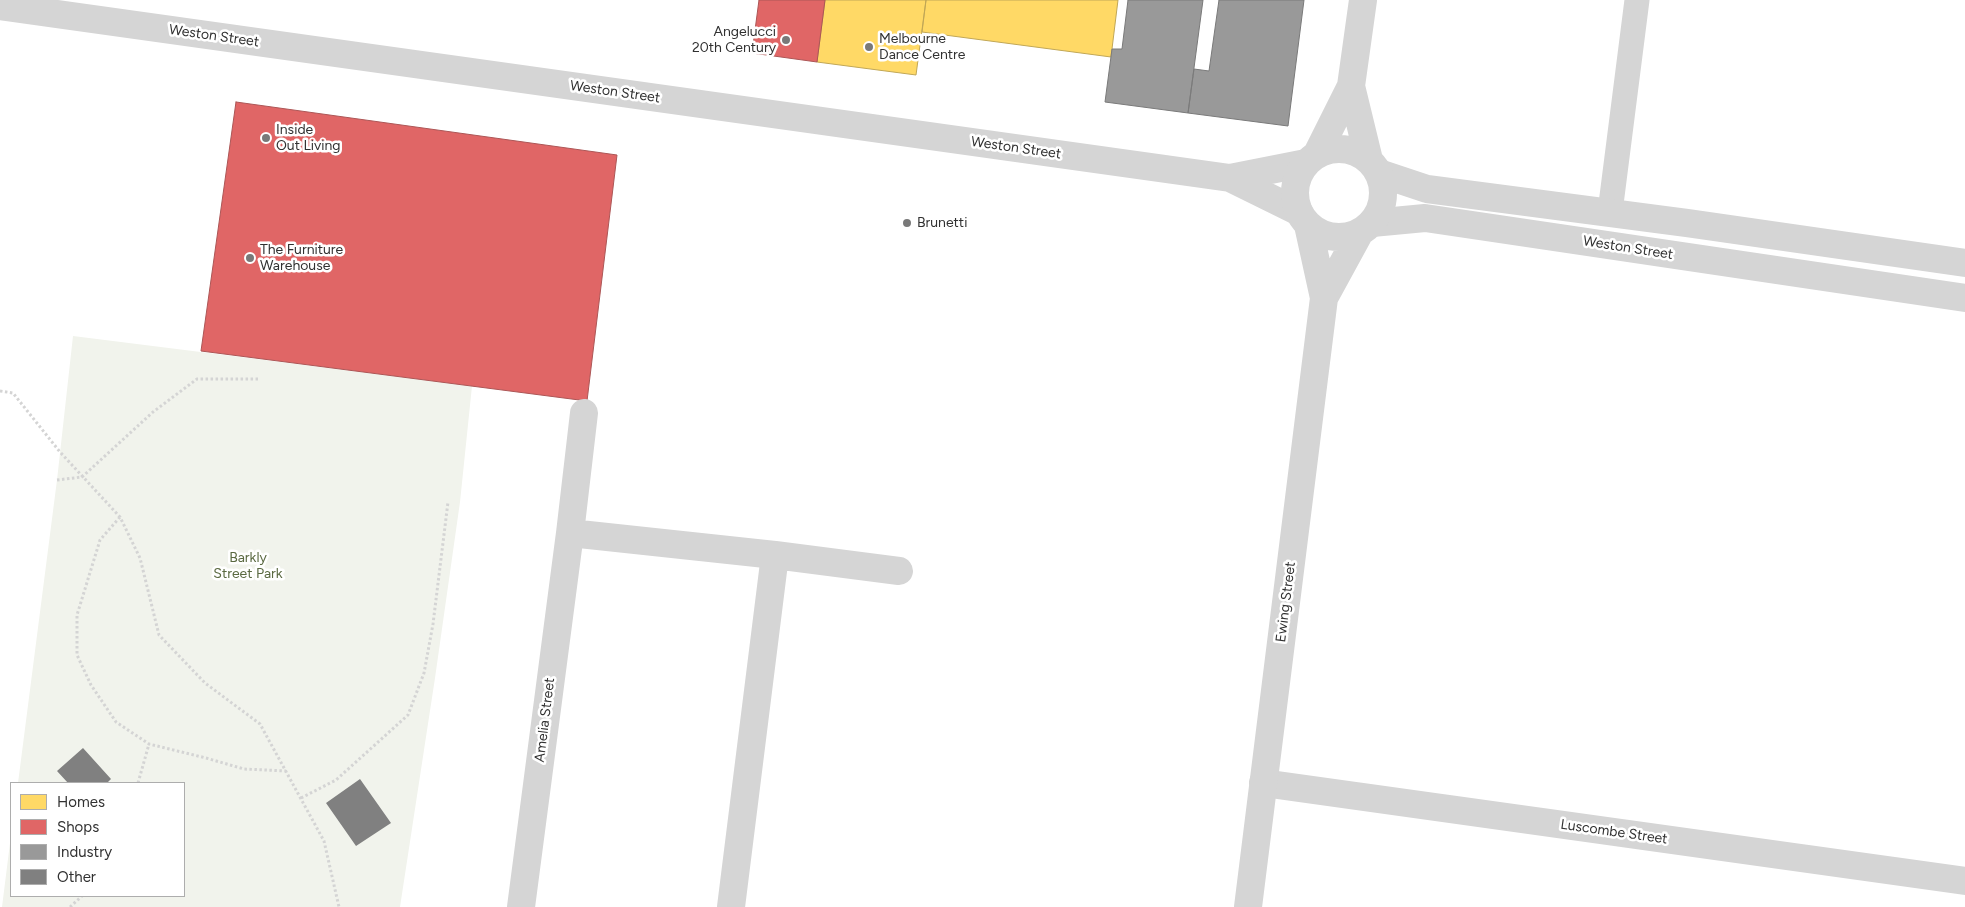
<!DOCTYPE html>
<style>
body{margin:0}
#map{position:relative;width:1965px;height:907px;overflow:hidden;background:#fff;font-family:Figtree,sans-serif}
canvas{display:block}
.legend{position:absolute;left:10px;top:782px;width:175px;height:115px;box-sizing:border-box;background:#fff;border:1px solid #adadad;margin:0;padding:6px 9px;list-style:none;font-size:15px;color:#313131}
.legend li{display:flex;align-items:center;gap:10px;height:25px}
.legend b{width:25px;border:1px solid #adadad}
</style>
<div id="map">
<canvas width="1965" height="907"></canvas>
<ul class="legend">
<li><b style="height:14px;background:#ffd966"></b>Homes</li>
<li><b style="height:14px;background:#e06666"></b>Shops</li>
<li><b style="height:14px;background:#999"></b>Industry</li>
<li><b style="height:14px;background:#808080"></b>Other</li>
</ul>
</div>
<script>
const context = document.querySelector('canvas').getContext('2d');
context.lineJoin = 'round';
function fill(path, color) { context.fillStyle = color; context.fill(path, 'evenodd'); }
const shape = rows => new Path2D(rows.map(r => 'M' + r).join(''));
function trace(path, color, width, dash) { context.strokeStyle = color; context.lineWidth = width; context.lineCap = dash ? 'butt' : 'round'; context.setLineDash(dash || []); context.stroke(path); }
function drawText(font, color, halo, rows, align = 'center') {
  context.font = font + ' Figtree,sans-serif'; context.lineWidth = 5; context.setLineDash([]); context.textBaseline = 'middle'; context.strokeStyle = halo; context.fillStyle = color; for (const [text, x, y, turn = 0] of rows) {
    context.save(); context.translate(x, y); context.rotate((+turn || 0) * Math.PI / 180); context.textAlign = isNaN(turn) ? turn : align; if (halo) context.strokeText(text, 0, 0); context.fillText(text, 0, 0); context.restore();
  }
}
const green = shape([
 [73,336,472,386,460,502,435,678,400,907,2,907,11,835,11,896,184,896,184,783,18,783,57,480]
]);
const homes = shape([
 [825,0,926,0,916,75,817,62,825,0],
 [926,0,1118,0,1111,57,922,32,926,0]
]);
const shops = shape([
 [759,0,825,0,817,62,752,53,759,0],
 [236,102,617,155,587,401,201,351,236,102]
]);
const industry = shape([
 [1128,0,1203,0,1188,113,1105,102,1112,49,1122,49,1128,0],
 [1219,0,1304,0,1288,126,1188,113,1194,69,1209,71,1219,0]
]);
const building = shape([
 [83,748,111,779,107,783,68,783,57,771],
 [360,779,391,823,356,846,326,803]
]);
const path = shape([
 [0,391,13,393,60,452,120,517,140,558,159,635,205,683,260,724,324,841,339,907],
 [57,480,82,477,153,412,197,379,258,379],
 [120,517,100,540,77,615,77,655,91,685,116,722,149,744,206,758,244,769,286,771],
 [138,783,149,744],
 [301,798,336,780,408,715,424,673,433,624,448,502],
 [70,907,82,896]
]);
const service = shape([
 [1610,212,1637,0]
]);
const minor = shape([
 [0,6,1230,178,1299,212],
 [1379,173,1427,189,1687,223,1965,263],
 [1230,178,1306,163],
 [1372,223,1425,218,1965,298],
 [570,533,584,413],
 [775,555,899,571],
 [1263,783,1965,881],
 [521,907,570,533,775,555,731,907]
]);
const tertiary = shape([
 [1351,86,1369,160],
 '1295 193a44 44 0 1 1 88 0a44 44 0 1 1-88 0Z',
 [1317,154,1351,86,1363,0],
 [1324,298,1360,232],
 [1248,907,1324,298,1308,225]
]);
const markers = [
 [786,40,5,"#797979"],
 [869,47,5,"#797979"],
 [266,138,5,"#797979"],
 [907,223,5,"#797979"],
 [250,258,5,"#797979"]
];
const poiNames = [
 ["Angelucci",776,32,"right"],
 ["20th Century",776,48,"right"],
 ["Melbourne",879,39],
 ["Dance Centre",879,55],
 ["Inside",276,130],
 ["Out Living",276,146],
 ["Brunetti",917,223],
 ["The Furniture",260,250],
 ["Warehouse",260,266]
];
const streetNames = [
 ["Weston Street",214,36,8],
 ["Weston Street",615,92,8],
 ["Weston Street",1016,148,8],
 ["Weston Street",1628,248,9],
 ["Ewing Street",1286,602,-83],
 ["Amelia Street",545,720,-83],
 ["Luscombe Street",1614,832,8]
];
const parkNames = [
 ["Barkly",248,558],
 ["Street Park",248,574]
];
fill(green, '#f1f3ec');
fill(homes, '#ffd966');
trace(homes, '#c1a756', 1);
fill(shops, '#e06666');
trace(shops, '#ac5656', 1);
fill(industry, '#999');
trace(industry, '#7a7a7a', 1);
fill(building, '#808080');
trace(path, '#d4d4d4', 3, [2.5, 2.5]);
trace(service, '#d5d5d5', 25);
trace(minor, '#d5d5d5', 28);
trace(tertiary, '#d5d5d5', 28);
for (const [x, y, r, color] of markers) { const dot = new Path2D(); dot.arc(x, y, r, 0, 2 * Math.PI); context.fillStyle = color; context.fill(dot); trace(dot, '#fff', 2); }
drawText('14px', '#313131', '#fff', poiNames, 'left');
drawText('14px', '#313131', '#fff', streetNames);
drawText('14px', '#5a6941', '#fff', parkNames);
</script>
